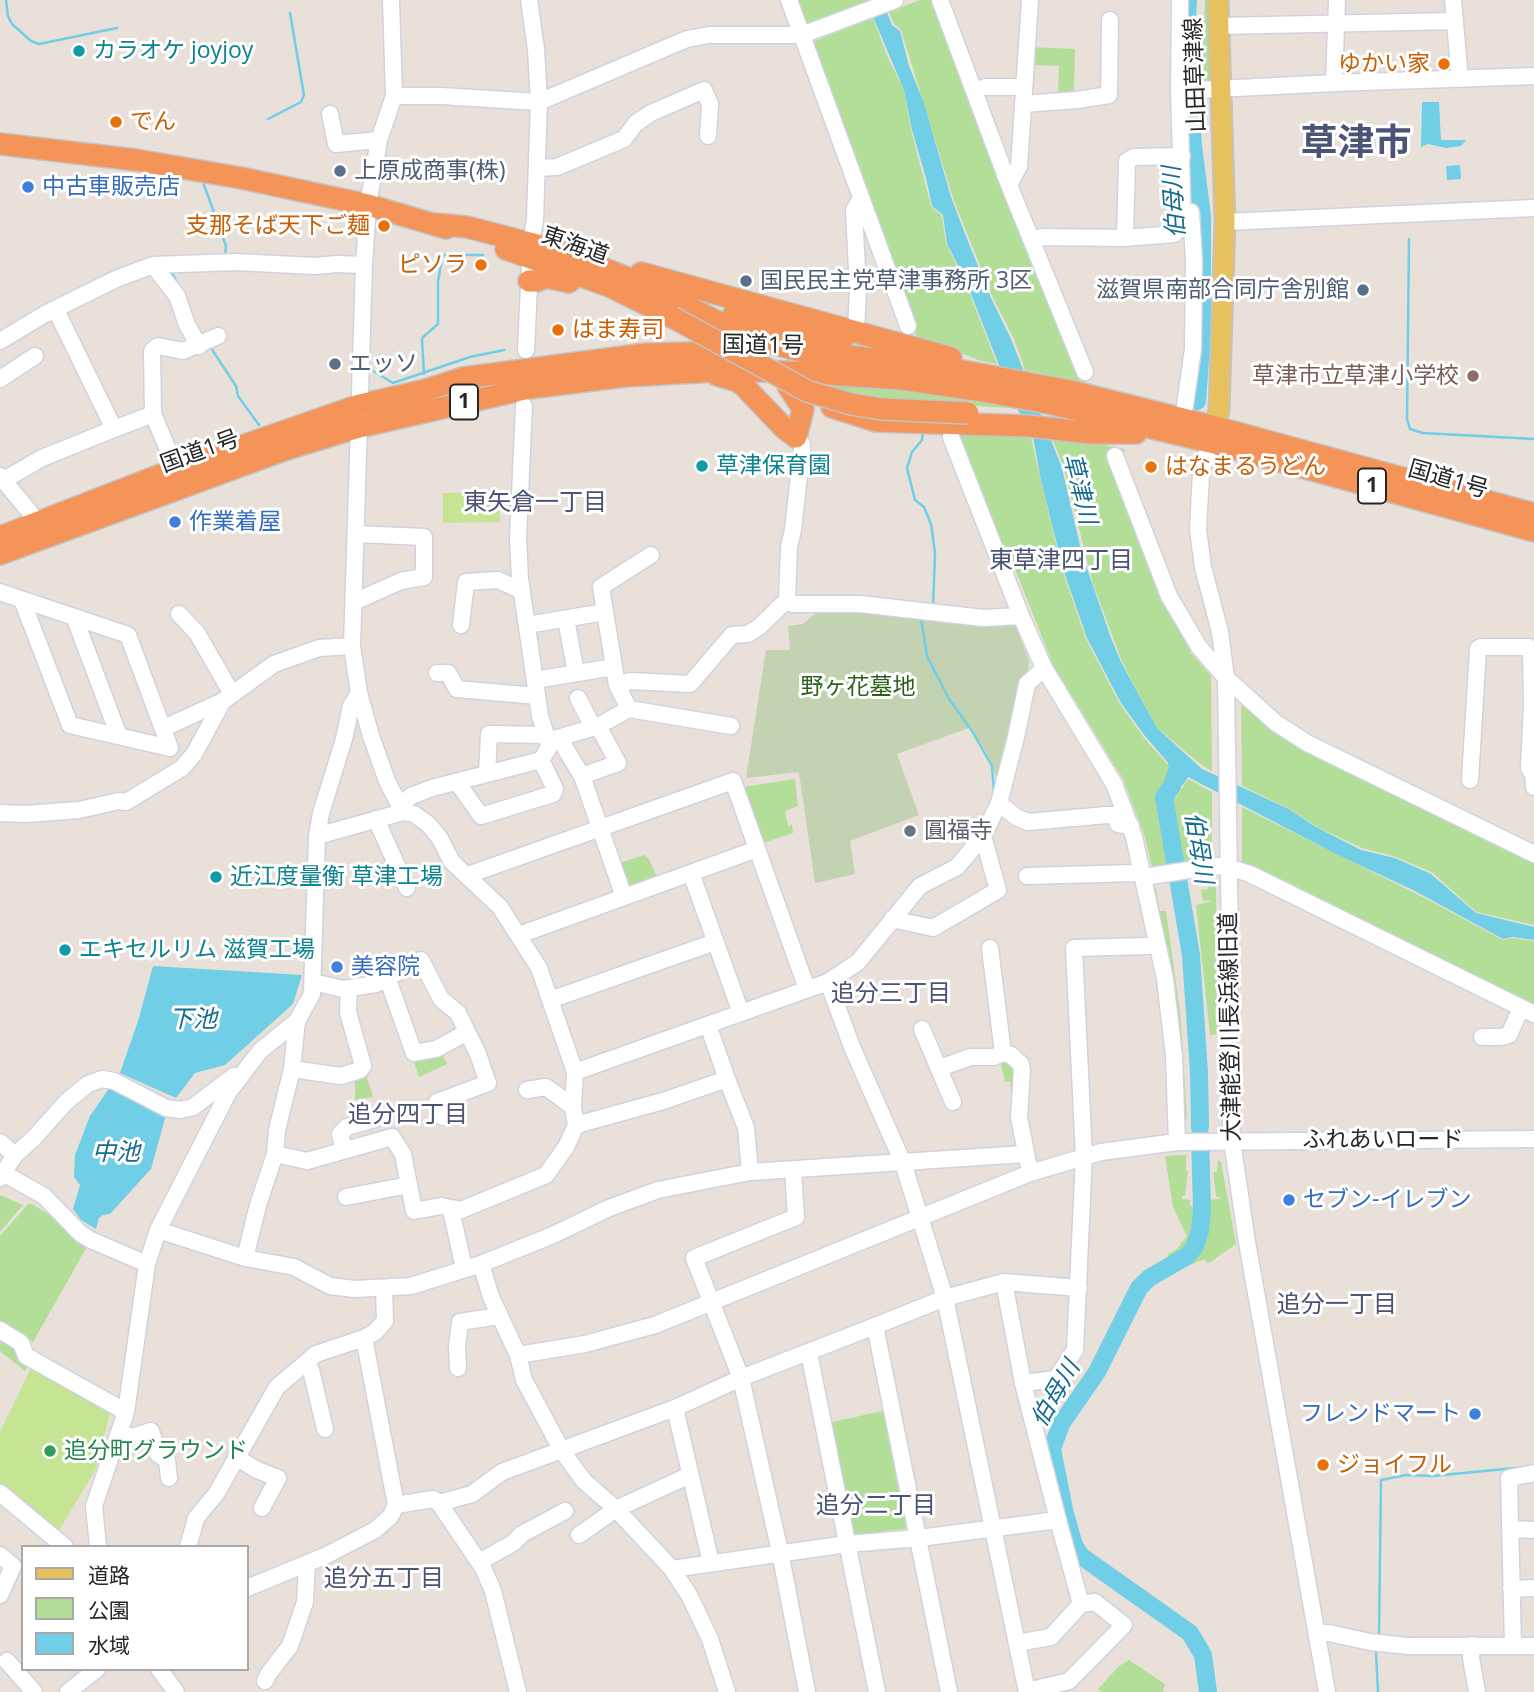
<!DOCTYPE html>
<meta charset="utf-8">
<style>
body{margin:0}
#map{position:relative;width:1534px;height:1692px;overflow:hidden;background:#e9e1d9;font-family:"Open Sans","Noto Sans JP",sans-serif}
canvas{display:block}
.legend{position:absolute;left:21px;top:1545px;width:228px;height:126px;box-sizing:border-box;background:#fff;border:2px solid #a9a9a9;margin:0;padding:9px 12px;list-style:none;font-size:21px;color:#272727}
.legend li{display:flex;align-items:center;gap:14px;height:35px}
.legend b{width:35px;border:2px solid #a9a9a9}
</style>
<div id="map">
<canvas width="1534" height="1692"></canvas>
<ul class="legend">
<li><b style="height:9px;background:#e8c15f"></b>道路</li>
<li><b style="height:19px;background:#b3de98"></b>公園</li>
<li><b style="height:19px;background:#70cee7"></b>水域</li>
</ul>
</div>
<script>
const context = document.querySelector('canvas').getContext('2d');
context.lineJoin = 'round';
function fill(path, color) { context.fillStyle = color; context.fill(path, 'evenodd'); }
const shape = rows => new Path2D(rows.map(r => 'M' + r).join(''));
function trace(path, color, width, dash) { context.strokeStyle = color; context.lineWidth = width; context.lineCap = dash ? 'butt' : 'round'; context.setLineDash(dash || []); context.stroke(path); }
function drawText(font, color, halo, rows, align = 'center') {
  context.font = font + ' "Open Sans","Noto Sans JP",sans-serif'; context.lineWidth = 6; context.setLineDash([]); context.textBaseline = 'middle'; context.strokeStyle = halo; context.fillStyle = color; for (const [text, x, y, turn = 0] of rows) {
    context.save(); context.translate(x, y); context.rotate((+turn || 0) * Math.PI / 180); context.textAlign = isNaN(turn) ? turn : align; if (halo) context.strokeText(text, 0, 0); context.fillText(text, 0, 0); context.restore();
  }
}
const green = shape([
 [794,0,865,0,866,2,811,23,802,23],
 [920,0,935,0,1079,378,1089,376,1086,383,1025,370,1014,339,993,298,954,201,901,30,894,24,889,12],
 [1205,0,1209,0,1212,76,1207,84,1201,86],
 [873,18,888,58,904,90,911,130,931,206,942,216,946,244,964,279,997,364,978,360,948,347,917,338,850,147,810,43],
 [1033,47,1075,49,1074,95,1058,96,1059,66,1033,65],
 [824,382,884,385,1010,405,1009,408,887,401,825,388],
 [940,431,1030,434,1062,569,1086,639,1120,704,1144,738,1170,767,1169,785,1160,795,1171,864,1152,866,1151,864,1145,837,1123,779,1053,665,1015,569,1012,570,999,549,953,433,942,437],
 [1051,436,1095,443,1124,449,1125,451,1121,453,1193,649,1189,651,1211,676,1212,771,1203,766,1157,728,1122,662,1093,584,1063,465],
 [1241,704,1271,727,1534,859,1534,925,1476,912,1433,873,1396,857,1362,848,1317,827,1290,809,1242,786],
 [795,779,798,806,785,811,788,826,792,824,793,833,760,844,743,787],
 [1188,779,1212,792,1212,848,1201,858,1176,863,1178,840,1169,810,1170,799,1176,797],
 [1242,807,1421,896,1503,940,1513,938,1534,941,1534,1009,1242,865],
 [644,855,649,859,658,880,633,888,628,886,620,863],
 [1206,877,1216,887,1217,1034,1210,1035,1196,905,1210,902,1209,900,1203,901,1201,890,1208,889],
 [1156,888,1160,911,1166,911,1180,1011,1187,1115,1184,1129,1152,891],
 [440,1050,447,1064,419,1077,412,1056],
 [1007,1059,1016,1067,1013,1107,1010,1081,1005,1082,1000,1060],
 [366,1074,373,1097,355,1100,355,1077],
 [1186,1155,1186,1171,1188,1171,1185,1196,1182,1196,1182,1199,1190,1200,1190,1206,1193,1206,1192,1230,1186,1245,1167,1260,1168,1254,1177,1249,1187,1236,1173,1207,1165,1156],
 [1218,1160,1221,1162,1236,1244,1212,1261,1207,1263,1205,1259,1187,1266,1199,1254,1206,1241,1209,1200,1220,1199,1220,1197,1216,1197,1213,1172,1217,1171],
 [0,1195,23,1205,0,1232],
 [28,1204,32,1204,48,1214,88,1245,33,1342,0,1322,0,1236],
 [0,1339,30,1361,25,1371,0,1351],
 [887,1410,911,1528,854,1535,851,1533,828,1423],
 [1129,1660,1165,1684,1163,1692,1102,1692,1098,1689,1119,1666]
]);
const cemetery = shape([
 [838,608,1009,622,1016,627,1029,660,1028,672,1021,680,1002,777,996,776,985,750,969,728,897,754,919,815,850,841,855,874,815,883,799,772,746,778,766,650,790,650,788,626,803,624,818,611]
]);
const pitch = shape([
 [499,492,500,522,443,523,443,493],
 [33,1364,111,1409,96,1469,58,1532,0,1485,0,1432]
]);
const water = shape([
 [866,0,882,0,892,25,900,31,909,66,924,103,951,197,965,234,991,298,1011,339,1062,468,1082,554,1111,638,1121,662,1157,728,1202,769,1289,809,1316,827,1361,850,1395,858,1431,874,1476,913,1534,927,1534,940,1513,937,1503,939,1413,890,1338,855,1188,777,1183,785,1172,786,1171,766,1145,736,1121,703,1087,638,1063,569,1041,480,1033,437,1014,403,965,279,947,244,943,215,932,206,926,178,912,130,904,90],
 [1188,0,1197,0,1192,85,1186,85],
 [1422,102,1439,102,1441,140,1466,140,1461,146,1446,148,1428,144,1421,147],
 [1460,165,1461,179,1447,180,1446,166],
 [153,966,302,975,293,1004,225,1065,195,1073,176,1098,120,1073,139,1018],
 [110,1087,166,1115,151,1169,110,1214,103,1215,99,1218,96,1229,81,1220,73,1209,80,1185,74,1177,75,1155,90,1116]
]);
const stream = shape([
 [6,0,8,16,12,24,31,41,39,44,117,28],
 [268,119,301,102,304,95,290,13],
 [203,182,226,246,225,256],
 [1409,239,1407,419,1410,429,1423,433,1534,439],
 [171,271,179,287],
 [209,345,236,386,238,396,259,425],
 [370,369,393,383,470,357,504,350],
 [424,374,422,338,438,324,438,282,442,257,444,255,483,255],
 [923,431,922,440,912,452,907,468,915,500,924,507,931,524,935,553,933,608],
 [921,618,927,656,949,699,972,731,992,766,994,792],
 [1379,1636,1381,1480,1406,1475,1432,1476,1526,1467],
 [1376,1652,1378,1692]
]);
const river = shape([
 [1189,77,1193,146,1202,216,1202,335,1197,401],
 [1177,763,1179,765,1172,786,1164,797,1191,955,1199,1072,1200,1127],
 [1200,1135,1202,1209,1200,1231,1195,1246,1187,1256,1149,1278,1139,1288,1097,1372,1061,1424,1052,1449,1065,1514,1074,1545,1081,1556,1190,1633,1203,1655,1208,1692]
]);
const minor = shape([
 [789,0,908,326],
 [940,0,1009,185,1085,372],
 [1453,0,1460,79],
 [1220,26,1455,21],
 [1334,83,1337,0],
 [985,87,1024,87],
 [1179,91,1334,83,1534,76],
 [394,96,441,96,539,102,687,39,709,35,802,35,895,0],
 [1023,104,1077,100,1109,95,1110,20],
 [330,114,336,144,379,140],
 [537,168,557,167,624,139,636,123,651,113,704,90,710,104,708,136],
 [1009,185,1019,166,1030,0],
 [1225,222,1534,208],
 [1125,238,1127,161,1134,157,1182,156],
 [1032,240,1041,237,1125,238,1174,234,1183,226,1179,91,1180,0],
 [153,265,177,296,187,325,199,346],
 [56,310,114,429,153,414,176,469],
 [856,331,858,290,854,210,861,198],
 [0,341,45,314,116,279,153,265,236,262,314,266,337,264,364,265],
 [526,350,531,243,535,219,539,102,536,49,529,0],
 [0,379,35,356],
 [153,414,152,351,158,346,183,351,218,336],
 [1183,419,1193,349,1194,261,1191,212],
 [951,437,1021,616,1044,668,1114,784,1134,837,1165,979,1174,1056,1177,1142],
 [1210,442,1201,473,1198,530,1203,567,1220,632,1226,678,1230,947,1228,1058,1232,1141,1247,1242,1327,1692],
 [1115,456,1169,596,1199,647,1226,678,1276,723,1307,743,1534,854],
 [0,476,38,522],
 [4,480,42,458,114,429],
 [0,592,128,635,170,748,70,725,22,600],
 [787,600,793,604,860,604,983,618,1021,616],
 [787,600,789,547,793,530,802,449,802,444,796,437],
 [354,602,401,581,424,577,424,537,356,534],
 [179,614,197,633,232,694],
 [75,619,119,736],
 [566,619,576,673],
 [461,625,466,582,498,580,522,591],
 [527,625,605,612],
 [437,673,448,673,457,689,537,696],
 [535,680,614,667],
 [617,685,601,587,651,555],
 [359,693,371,736,387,781,403,812],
 [578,698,593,727],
 [629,709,617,685,630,681,690,684,732,635,748,634,759,627,787,600],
 [164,728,223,701,274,664,319,648,352,646],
 [559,738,582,776,624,897],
 [548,741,598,726,629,709,731,726],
 [487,774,489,734,547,735],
 [582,776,618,763,598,726],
 [1470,780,1478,649,1481,647,1529,647,1531,649,1532,705,1529,768,1533,775,1534,787],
 [457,782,481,816,553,794,555,789,541,760,549,747,548,741,540,716,520,579,518,538,524,406],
 [999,803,1016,817,1028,822,1107,815,1114,815,1118,824,1131,826],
 [400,806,411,796,432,788,541,760],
 [0,813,26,814,79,810,119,801,126,802,182,768,194,754,223,701],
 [376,819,407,888],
 [317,836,403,812,414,814,428,824,439,837,452,862,500,907,539,968,575,1072,573,1107,576,1125],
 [691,873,741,1013],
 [468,875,733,781,807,989],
 [1027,876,1135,873,1144,877,1215,866,1228,867,1250,874,1534,1014],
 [892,919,933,928,998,890,983,836],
 [519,935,757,849],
 [990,948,1003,1053,1011,1055,1021,1064,1022,1071,1019,1117,1028,1163],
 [387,977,414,1053,436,1049,466,1033],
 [313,982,343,989,376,984,421,960,441,999,458,1013,478,1054,488,1083,437,1102,443,1117,448,1117],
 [828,982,852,1047,903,1163,945,1298,1027,1692],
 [550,1000,715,942],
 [922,1029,953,1102],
 [1482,1037,1501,1037,1509,1035,1521,1008],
 [940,1068,970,1057,994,1057,1003,1053],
 [292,1069,341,1076,360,1070,363,1066,348,1012,349,988],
 [575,1072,828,982,858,962,920,886,957,867,983,836,999,803,1016,737,1027,684,1044,668],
 [727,1079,746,1128,750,1172],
 [527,1090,546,1087,573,1107],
 [0,1142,15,1155],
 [344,1150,340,1134,347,1127,378,1118],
 [275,1154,307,1161,392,1137,403,1154,414,1211,441,1206,461,1210,546,1175,566,1147,576,1125,663,1101,727,1079,708,1025],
 [793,1169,796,1217,694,1258,741,1378,780,1552,807,1692],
 [3,1173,44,1196,81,1234,91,1240,147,1264],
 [0,1178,15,1155,34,1138,66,1102,88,1084,102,1079,114,1081,166,1108,180,1110,193,1107,234,1076],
 [346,1197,409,1185],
 [451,1210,464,1268],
 [158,1230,245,1258,294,1267,330,1286,355,1289,411,1286,481,1264,553,1235,609,1208,658,1190,750,1172,1025,1154],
 [245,1258,258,1205,275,1154,277,1130,292,1069,297,1021,312,994,317,836,321,813,344,739,351,706,359,693,352,646,364,265,368,205,379,140,394,96,391,0],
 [481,1264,491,1297,518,1355,524,1380,562,1451,584,1481,616,1509,672,1569,689,1595,710,1639,727,1692],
 [1004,1282,1023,1383,1058,1520],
 [875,1326,945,1298,1004,1282,1079,1288],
 [0,1330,21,1343,26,1356,126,1412],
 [809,1353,877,1692],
 [518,1355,585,1344,655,1325,1030,1173,1101,1152,1177,1142,1534,1139],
 [305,1363,311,1370,325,1429],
 [458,1368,457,1346,460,1322,499,1316],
 [1023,1383,1056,1379,1075,1350,1084,1156,1074,948,1148,946],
 [675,1408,711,1563],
 [119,1433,132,1437,151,1431,158,1454,167,1460,169,1478],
 [236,1457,257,1470,278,1478,262,1508],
 [0,1493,65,1547],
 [439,1503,472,1494,502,1472,675,1408,741,1378,875,1326,949,1692],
 [396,1505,433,1499,439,1503,483,1568,493,1591,518,1692],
 [1510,1529,1534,1530],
 [579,1535,616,1509,690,1475],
 [98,1547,94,1506,126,1412,147,1264,158,1230,228,1093,260,1051,297,1021],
 [188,1547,196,1518,216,1494,277,1387,316,1354,364,1338],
 [0,1555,13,1566,0,1595],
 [479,1562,513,1543,522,1534,565,1511],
 [672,1569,847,1544,919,1538,1058,1520,1081,1604,1051,1637,1017,1643],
 [247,1588,325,1556,375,1530,390,1517,396,1505,364,1338,375,1332,385,1321,384,1288],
 [1511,1589,1534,1588],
 [1317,1633,1329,1633,1370,1642,1408,1646,1534,1646],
 [1472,1645,1471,1658,1477,1692],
 [1513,1646,1509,1478,1534,1473],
 [7,1661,34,1692],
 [159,1669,176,1692],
 [265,1681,269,1673,290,1646,305,1602,307,1564],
 [1027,1691,1069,1681,1124,1625,1095,1602,1081,1604],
 [68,1692,97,1669]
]);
const major = shape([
 [1210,442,1219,411,1225,222,1218,0]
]);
const highway = shape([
 [0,144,136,160,241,178,368,205,446,228],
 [435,224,467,227,556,250,638,282,714,320,768,342,801,351,931,365,1070,391,1215,427,1534,514],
 [506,249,609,286,672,317],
 [641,273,951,358],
 [529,281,537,281,546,277,569,282],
 [733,315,794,332,834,338,845,336],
 [788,372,785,377,788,386,803,409,796,437],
 [717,375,737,381,743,385,784,428,796,437],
 [832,407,876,421,1028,426,1092,433,1136,433],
 [0,537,176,469,360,405,426,390,463,378,646,354,743,352],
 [0,554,287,449,359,427,529,388,625,376,734,370,813,373,902,379,984,391,1053,404,1210,442,1534,531]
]);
const highwayBridge = shape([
 [672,317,807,391,851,404,881,409,968,413]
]);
const markers = [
 [79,51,7,"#0f9aa8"],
 [1444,64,7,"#e8710a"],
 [116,122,7,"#e8710a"],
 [340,171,7,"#5c6f8a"],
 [28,187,7,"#3f7fe0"],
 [384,226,7,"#e8710a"],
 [481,265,7,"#e8710a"],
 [746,281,7,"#5c6f8a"],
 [1363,290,7,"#5c6f8a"],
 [558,330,7,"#e8710a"],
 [335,364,7,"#5c6f8a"],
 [1473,376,7,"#8d6e63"],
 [702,466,7,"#0f9aa8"],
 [1151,467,7,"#e8710a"],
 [175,522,7,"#3f7fe0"],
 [910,831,7,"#6b7280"],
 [216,877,7,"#0f9aa8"],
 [65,950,7,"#0f9aa8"],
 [337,967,7,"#3f7fe0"],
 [1289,1200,7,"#3f7fe0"],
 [1475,1414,7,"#3f7fe0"],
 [50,1451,7,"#2e9e5b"],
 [1323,1465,7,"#e8710a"]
];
const shields = [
 [464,402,28],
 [1372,486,28]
];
const shieldNames = [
 ["1",464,402],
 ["1",1372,486]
];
const cultureNames = [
 ["カラオケ joyjoy",93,51],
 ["草津保育園",716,466],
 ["近江度量衡 草津工場",230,877],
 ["エキセルリム 滋賀工場",79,950]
];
const foodNames = [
 ["ゆかい家",1430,64,"right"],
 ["でん",130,122],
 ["支那そば天下ご麺",370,226,"right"],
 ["ピソラ",467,265,"right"],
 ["はま寿司",572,330],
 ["はなまるうどん",1165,467],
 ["ジョイフル",1337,1465]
];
const streetNames = [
 ["山田草津線",1196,75,-92],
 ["東海道",575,246,19],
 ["国道1号",763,346,1],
 ["国道1号",200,452,-20],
 ["国道1号",1448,480,16],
 ["大津能登川長浜線旧道",1231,1027,-91],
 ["ふれあいロード",1383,1140]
];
const serviceNames = [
 ["上原成商事(株)",354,171],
 ["国民民主党草津事務所 3区",760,281],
 ["滋賀県南部合同庁舎別館",1349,290,"right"],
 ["エッソ",349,364]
];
const shopNames = [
 ["中古車販売店",42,187],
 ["作業着屋",189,522],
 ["美容院",351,967],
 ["セブン-イレブン",1303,1200],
 ["フレンドマート",1461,1414,"right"]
];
const educationNames = [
 ["草津市立草津小学校",1459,376]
];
const parkNames = [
 ["野ヶ花墓地",858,687]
];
const worshipNames = [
 ["圓福寺",924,831]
];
const leisureNames = [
 ["追分町グラウンド",64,1451]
];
const waterNames = [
 ["伯母川",1175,202,-94],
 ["草津川",1079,489,76],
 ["伯母川",1198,848,81],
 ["下池",193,1020],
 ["中池",116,1153],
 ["伯母川",1056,1394,-60]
];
const neighbourhoodNames = [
 ["東矢倉一丁目",535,503],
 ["東草津四丁目",1061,561],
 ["追分三丁目",891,994],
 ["追分四丁目",408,1115],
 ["追分一丁目",1337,1305],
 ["追分二丁目",876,1506],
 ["追分五丁目",384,1579]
];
const townNames = [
 ["草津市",1356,144]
];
fill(green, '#b3de98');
fill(cemetery, '#c3d2b1');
fill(pitch, '#c6e594');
fill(water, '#70cee7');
trace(stream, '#70cee7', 2.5);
trace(river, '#70cee7', 18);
trace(minor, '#cfd3e0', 19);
trace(major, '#c3c3c3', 23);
trace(highway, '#c3c3c3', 24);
trace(minor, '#fff', 16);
trace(major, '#e8c15f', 19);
trace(highway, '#f59458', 21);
trace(highwayBridge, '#c3c3c3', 24, []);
trace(highwayBridge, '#f59458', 21);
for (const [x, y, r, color] of markers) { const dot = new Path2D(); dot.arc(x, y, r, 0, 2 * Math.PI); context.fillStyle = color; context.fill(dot); trace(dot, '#fff', 2.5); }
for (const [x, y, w] of shields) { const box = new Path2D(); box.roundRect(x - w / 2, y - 17.5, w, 35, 5); context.fillStyle = '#fff'; context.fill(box); trace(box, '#272727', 2); }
drawText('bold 21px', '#272727', null, shieldNames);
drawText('23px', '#0d838f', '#fff', cultureNames, 'left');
drawText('23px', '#c56008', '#fff', foodNames, 'left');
drawText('23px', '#272727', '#fff', streetNames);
drawText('23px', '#4e5e75', '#fff', serviceNames, 'left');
drawText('23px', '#366cbe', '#fff', shopNames, 'left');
drawText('23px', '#785e54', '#fff', educationNames, 'right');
drawText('23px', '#2e5f1d', '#fff', parkNames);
drawText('23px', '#5b616d', '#fff', worshipNames, 'left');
drawText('23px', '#27864d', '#fff', leisureNames, 'left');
drawText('italic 24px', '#146b8e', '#fff', waterNames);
drawText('24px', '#4b5475', '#fff', neighbourhoodNames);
drawText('bold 37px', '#4b5475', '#fff', townNames);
</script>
